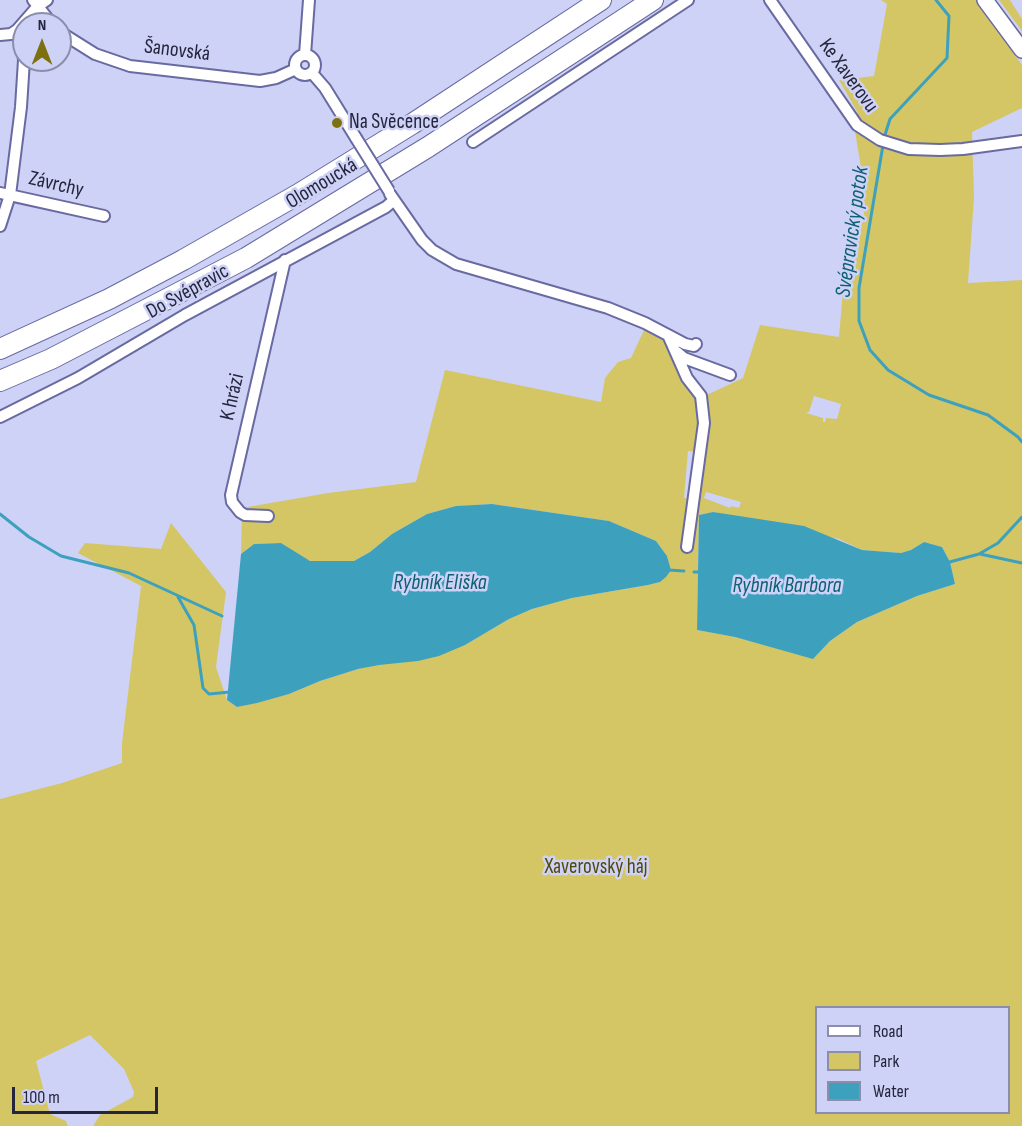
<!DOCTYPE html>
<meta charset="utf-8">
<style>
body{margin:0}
#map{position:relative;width:1022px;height:1126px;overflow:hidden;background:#ced2f6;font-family:"Sofia Sans Condensed",sans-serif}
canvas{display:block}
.legend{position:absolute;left:815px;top:1006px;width:195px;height:108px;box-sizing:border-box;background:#ced2f6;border:2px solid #8a8dac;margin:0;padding:8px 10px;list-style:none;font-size:18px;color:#25263d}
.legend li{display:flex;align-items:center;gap:12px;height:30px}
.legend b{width:30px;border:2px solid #8a8dac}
.north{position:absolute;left:12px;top:12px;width:60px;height:60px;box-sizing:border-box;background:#ced2f6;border:2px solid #8a8dac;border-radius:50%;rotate:0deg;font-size:16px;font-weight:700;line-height:24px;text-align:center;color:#25263d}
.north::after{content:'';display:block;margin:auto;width:21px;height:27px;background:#7d700f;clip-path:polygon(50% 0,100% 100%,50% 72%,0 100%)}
.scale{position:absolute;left:12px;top:1087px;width:146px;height:27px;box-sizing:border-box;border:3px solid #25263d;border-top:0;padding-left:8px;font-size:18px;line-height:21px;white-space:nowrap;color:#25263d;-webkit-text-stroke:4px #ced2f6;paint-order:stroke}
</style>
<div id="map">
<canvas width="1022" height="1126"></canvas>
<ul class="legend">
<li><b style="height:8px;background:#fff"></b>Road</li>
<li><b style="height:16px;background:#d4c664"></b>Park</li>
<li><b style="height:16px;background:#3da1be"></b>Water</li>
</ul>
<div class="north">N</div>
<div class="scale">100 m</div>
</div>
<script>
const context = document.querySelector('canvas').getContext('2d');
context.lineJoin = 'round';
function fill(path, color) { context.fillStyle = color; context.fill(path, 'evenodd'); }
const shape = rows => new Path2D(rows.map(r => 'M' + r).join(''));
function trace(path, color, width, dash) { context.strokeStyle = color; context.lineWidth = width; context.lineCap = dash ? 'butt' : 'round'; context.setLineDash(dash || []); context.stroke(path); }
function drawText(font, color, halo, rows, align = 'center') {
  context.font = font + ' "Sofia Sans Condensed",sans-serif'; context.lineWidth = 5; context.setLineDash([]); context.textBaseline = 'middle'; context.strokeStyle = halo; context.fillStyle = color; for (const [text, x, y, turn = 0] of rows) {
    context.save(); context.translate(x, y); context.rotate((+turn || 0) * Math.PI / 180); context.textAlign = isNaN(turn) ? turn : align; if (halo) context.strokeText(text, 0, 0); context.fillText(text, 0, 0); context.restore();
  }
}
const green = shape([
 [881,0,977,0,1022,65,1022,108,972,132,974,198,968,283,1022,280,1022,1126,93,1126,100,1115,133,1097,134,1092,124,1069,90,1035,36,1061,50,1114,66,1121,68,1126,0,1126,0,799,62,783,122,763,122,743,141,586,78,553,85,543,161,549,171,523,226,592,216,667,227,700,237,707,289,694,320,681,358,669,465,645,509,619,532,609,572,598,648,585,660,582,671,570,667,556,656,541,609,521,492,504,456,506,427,514,392,534,370,552,354,561,314,562,304,559,281,543,254,544,241,554,242,508,328,493,416,482,445,370,601,402,605,378,618,362,631,358,645,328,665,340,696,400,743,378,760,325,839,337,845,266,864,218,863,180,853,119,858,113,839,80,874,76,887,4],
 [814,396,841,404,837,419,826,418,825,422,823,422,823,418,806,413,809,412],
 [688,451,699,452,693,499,684,498],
 [706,492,741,502,739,508,731,506,730,508,704,498],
 [713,512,839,539,862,550,901,553,911,550,924,542,942,547,950,562,955,584,917,596,857,622,830,641,813,658,735,637,697,630,699,515],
 [816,1008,1008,1008,1008,1112,816,1112],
 [999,0,1010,0,1022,19,1022,31]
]);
const water = shape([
 [492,504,609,521,656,541,667,556,671,570,666,577,660,582,648,585,572,598,532,609,509,619,465,645,439,656,418,661,379,665,358,669,320,681,289,694,257,703,237,707,227,700,241,554,254,544,281,543,310,561,354,561,370,552,392,534,427,514,456,506],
 [713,512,804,526,862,550,901,553,911,550,924,542,942,547,950,562,955,584,917,596,857,622,830,641,813,659,735,637,697,630,699,515]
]);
const stream = shape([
 [884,138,890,119,947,58,949,16,936,0],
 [883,145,859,288,859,321,870,350,888,370,929,395,988,415,1018,437,1022,442],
 [0,514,29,537,61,556,129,573,222,616],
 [980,554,1022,563],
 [946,563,979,554,998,543,1022,517],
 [668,570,684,571],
 [694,572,702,572],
 [178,597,194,625,203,688,209,694,230,692]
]);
const street = shape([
 [33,0,52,24],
 [770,0,857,125,880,140,909,149,940,150,963,149,1022,141],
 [60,32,95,54,130,66,260,81,276,78,296,69],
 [0,35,11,34,17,30],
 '295 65a10 10 0 1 1 20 0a10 10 0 1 1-20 0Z',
 [305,55,309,0],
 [312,73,325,88,356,138],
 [473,142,688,0],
 [0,193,104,216],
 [390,194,422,240,432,250,456,264,608,308,645,323,685,344,694,346,696,344],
 [0,226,10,195,21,107,24,60,22,44,17,30,37,7,47,0],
 [668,335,687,378,701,396,704,423,687,547],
 [677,352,684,358,730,375],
 [0,417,78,378,185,315,386,207,394,200],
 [268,516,245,515,240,512,232,502,231,495,285,260]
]);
const secondary = shape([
 [985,0,1022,50]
]);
const highway = shape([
 [0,349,109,299,183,260,297,195,412,124,601,0],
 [0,381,51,359,246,258,428,147,653,0]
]);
const streetBridge = shape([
 [356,138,389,191]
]);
const markers = [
 [337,123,6,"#7d700f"]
];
const streetNames = [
 ["Šanovská",177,51,7],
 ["Ke Xaverovu",848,76,54],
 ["Olomoucká",322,184,-31],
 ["Závrchy",56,185,13],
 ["Do Svépravic",188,292,-29],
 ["K hrázi",233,397,-77]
];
const poiNames = [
 ["Na Svěcence",349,123]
];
const parkNames = [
 ["Xaverovský háj",596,868]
];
const waterNames = [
 ["Svépravický potok",853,232,-82],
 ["Rybník Eliška",440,583],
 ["Rybník Barbora",787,586]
];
fill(green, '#d4c664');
fill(water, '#3da1be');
trace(stream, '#3da1be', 3);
trace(street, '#686aa1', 14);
trace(secondary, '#686aa1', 18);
trace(highway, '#686aa1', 22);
trace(street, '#fff', 10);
trace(secondary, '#fff', 15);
trace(highway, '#fff', 20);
trace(streetBridge, '#686aa1', 14, []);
trace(streetBridge, '#fff', 10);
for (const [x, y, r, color] of markers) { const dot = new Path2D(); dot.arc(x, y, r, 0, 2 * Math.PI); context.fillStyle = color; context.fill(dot); trace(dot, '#ced2f6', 2); }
drawText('21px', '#25263d', '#ced2f6', streetNames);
drawText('21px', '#25263d', '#ced2f6', poiNames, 'left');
drawText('21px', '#524a0b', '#ced2f6', parkNames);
drawText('italic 22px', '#0e6075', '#ced2f6', waterNames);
</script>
